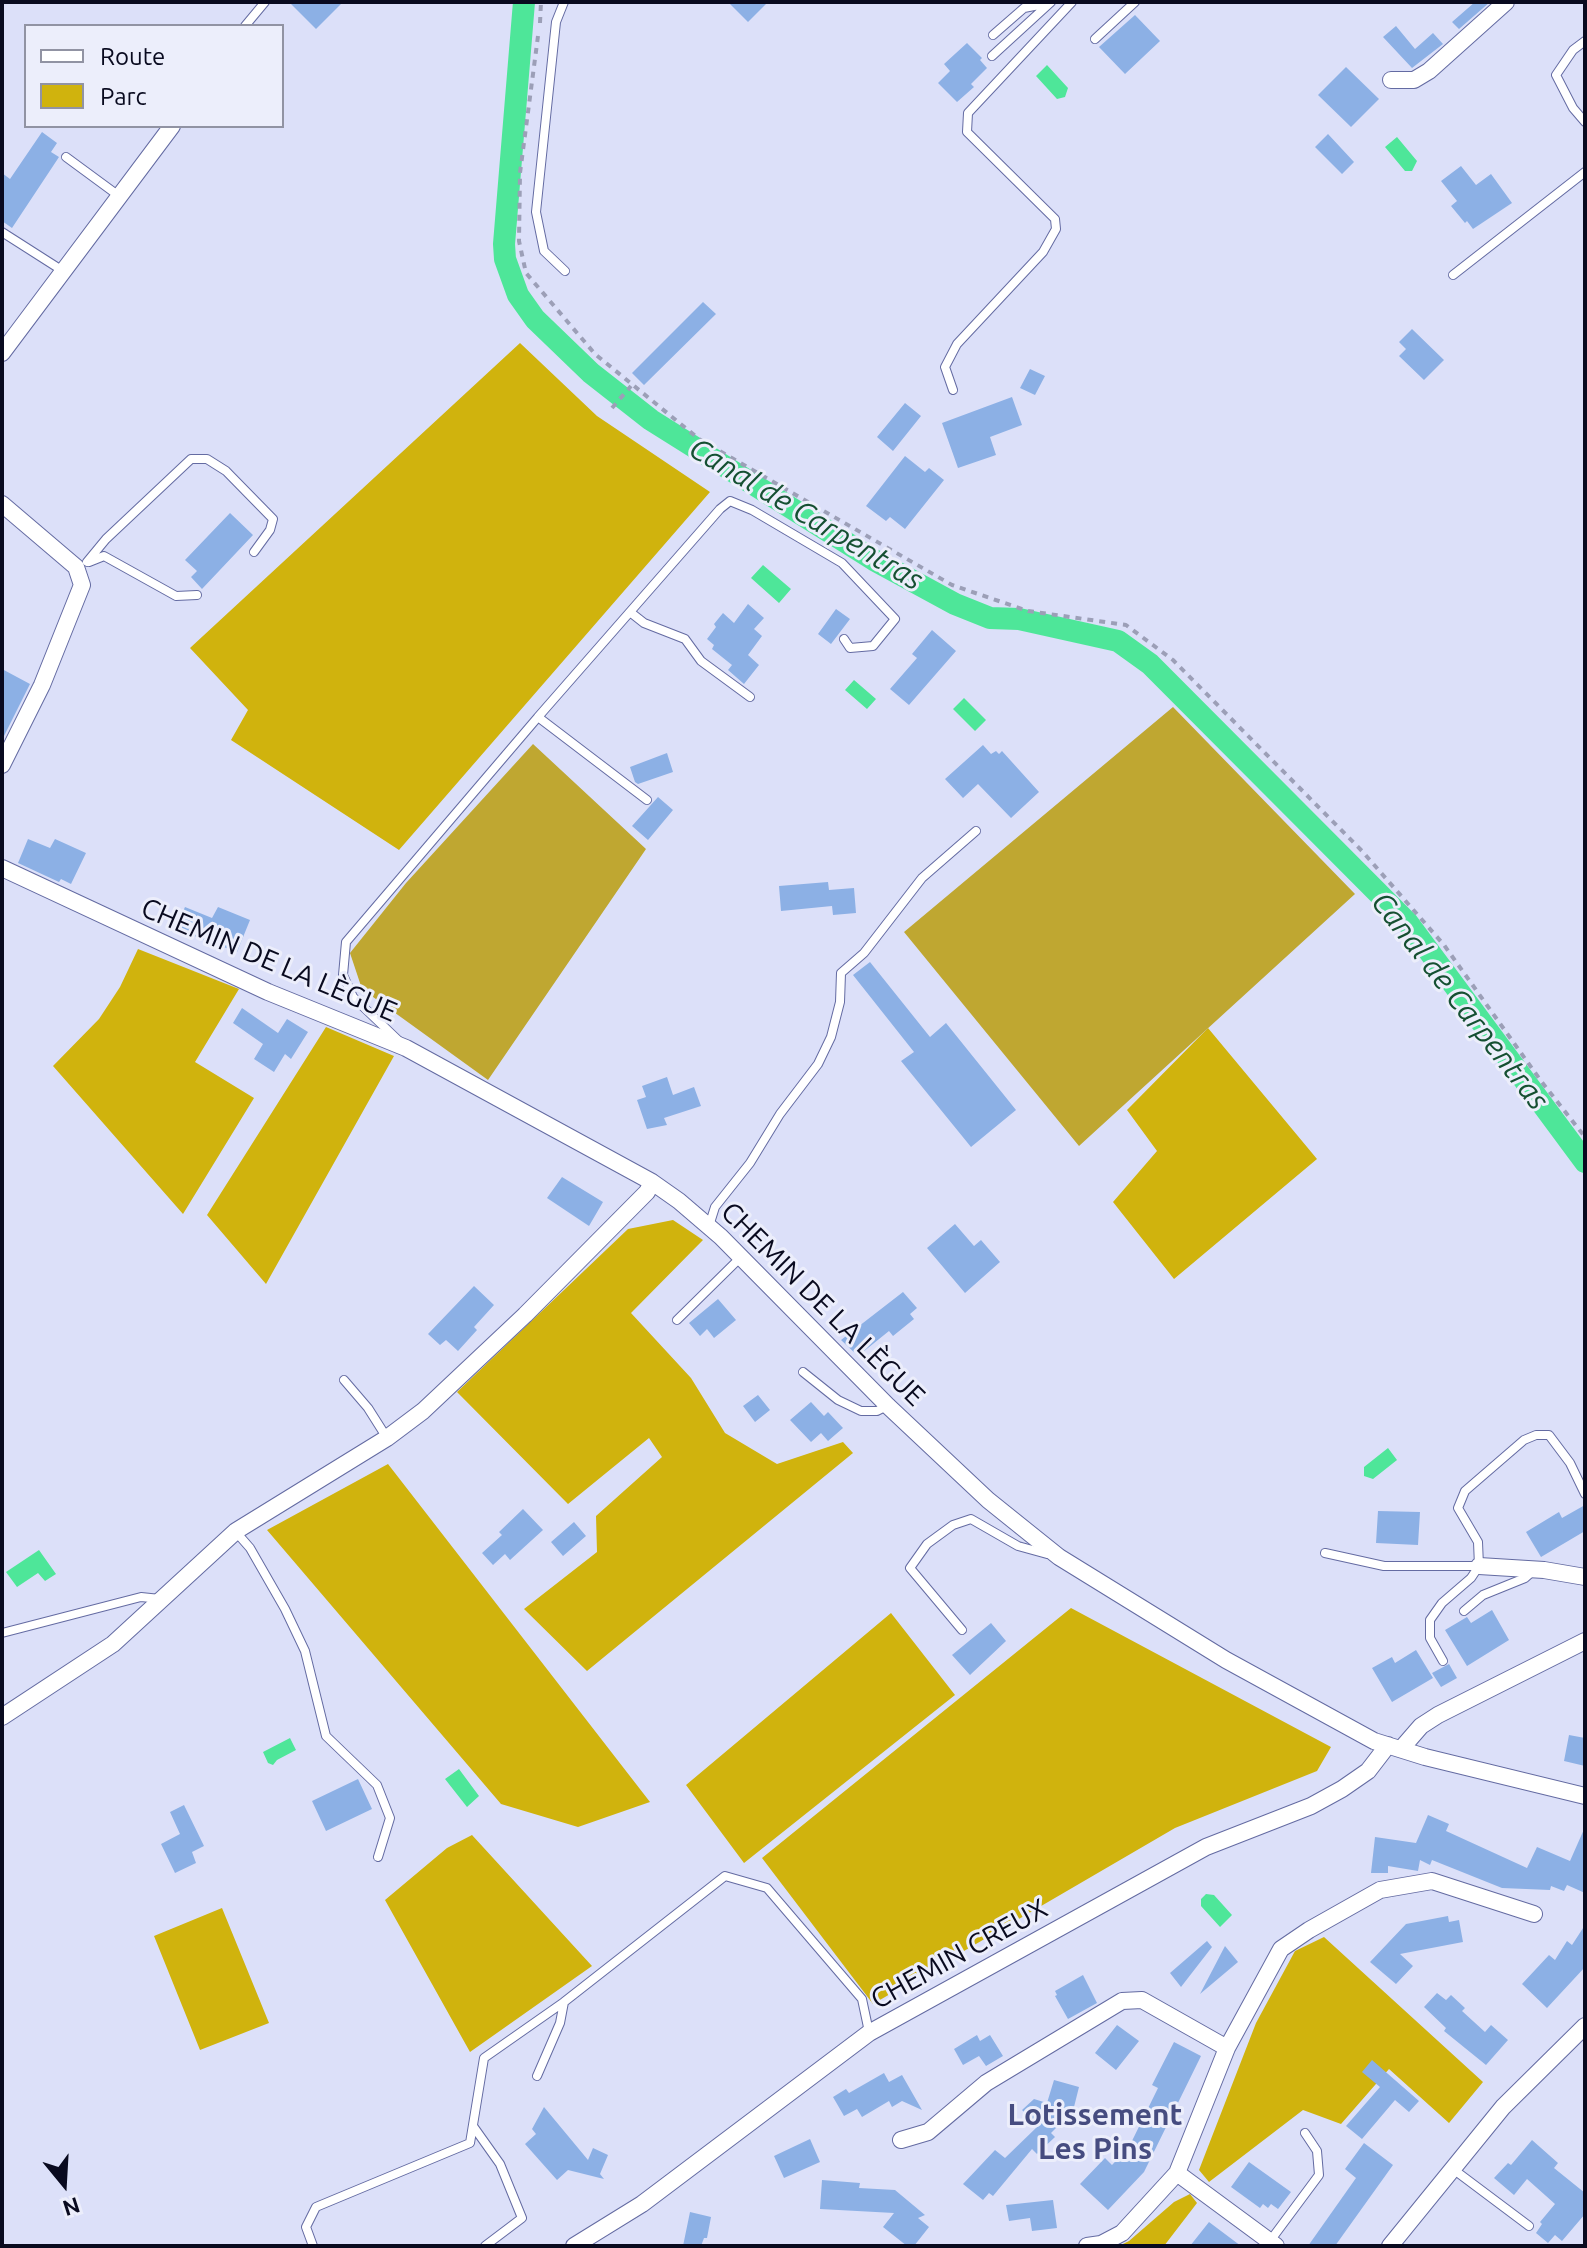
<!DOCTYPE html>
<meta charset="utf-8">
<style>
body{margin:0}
#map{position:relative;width:1587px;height:2248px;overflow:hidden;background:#dce0f9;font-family:Ubuntu,sans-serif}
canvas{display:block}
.frame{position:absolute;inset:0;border:4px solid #090a1f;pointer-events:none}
.legend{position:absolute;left:24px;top:24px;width:260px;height:104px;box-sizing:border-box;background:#eceefb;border:2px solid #9193a3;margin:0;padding:10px 14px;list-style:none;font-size:24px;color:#090a1f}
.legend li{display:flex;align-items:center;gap:16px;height:40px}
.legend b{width:40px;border:2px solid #9193a3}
.north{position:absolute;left:24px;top:2144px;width:80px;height:80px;-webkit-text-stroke:6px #eceefb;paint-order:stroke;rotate:162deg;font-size:22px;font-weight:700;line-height:32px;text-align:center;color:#090a1f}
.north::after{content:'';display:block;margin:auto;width:28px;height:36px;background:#090a1f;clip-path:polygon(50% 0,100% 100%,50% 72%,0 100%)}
</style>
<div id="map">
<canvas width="1587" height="2248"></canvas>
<div class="frame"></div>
<ul class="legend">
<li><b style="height:10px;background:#fff"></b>Route</li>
<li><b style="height:22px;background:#d0b30d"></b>Parc</li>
</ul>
<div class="north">N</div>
</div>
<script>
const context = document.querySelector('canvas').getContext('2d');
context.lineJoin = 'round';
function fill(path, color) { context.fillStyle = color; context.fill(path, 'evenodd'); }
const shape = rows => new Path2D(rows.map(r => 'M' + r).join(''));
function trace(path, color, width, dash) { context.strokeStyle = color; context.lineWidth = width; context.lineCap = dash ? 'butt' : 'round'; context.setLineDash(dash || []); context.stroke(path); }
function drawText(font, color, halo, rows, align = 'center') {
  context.font = font + ' Ubuntu,sans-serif'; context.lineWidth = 6; context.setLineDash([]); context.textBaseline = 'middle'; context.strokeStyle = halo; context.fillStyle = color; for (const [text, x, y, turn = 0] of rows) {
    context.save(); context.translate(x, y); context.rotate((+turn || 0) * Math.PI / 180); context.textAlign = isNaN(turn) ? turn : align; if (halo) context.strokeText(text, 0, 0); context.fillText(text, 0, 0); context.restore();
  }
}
const green = shape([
 [520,343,597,416,710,492,399,850,231,740,248,710,190,648],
 [138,949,239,989,195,1062,254,1098,183,1214,53,1066,99,1019,120,987],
 [326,1027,394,1056,266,1284,207,1215],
 [1208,1028,1317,1159,1174,1279,1113,1202,1157,1151,1127,1110],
 [673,1220,703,1240,631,1313,691,1378,725,1433,777,1464,843,1442,853,1453,587,1671,524,1609,597,1552,596,1516,662,1457,649,1438,568,1504,457,1392,628,1229],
 [388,1464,650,1802,578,1827,501,1804,267,1530],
 [1071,1608,1331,1747,1317,1771,1175,1828,873,2004,762,1858],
 [891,1613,955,1695,744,1863,686,1785],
 [472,1835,592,1966,470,2052,385,1900,447,1848],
 [222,1908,269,2023,200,2050,154,1936],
 [1324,1937,1483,2082,1449,2123,1389,2069,1341,2124,1303,2110,1209,2182,1199,2170,1256,2023,1295,1951],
 [1190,2194,1197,2203,1164,2246,1119,2246,1129,2241,1174,2202]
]);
const forest = shape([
 [1173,707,1355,894,1079,1146,904,932],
 [533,744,646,849,488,1080,362,989,350,953,406,883]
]);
const water = shape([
 [1047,65,1068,88,1065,97,1057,99,1036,76],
 [1397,137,1417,161,1412,171,1405,171,1385,147],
 [763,565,791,589,779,603,751,578],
 [854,680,876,699,867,709,845,690],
 [964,698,986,720,975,731,953,709],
 [1388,1448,1397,1460,1373,1479,1364,1476,1364,1467],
 [39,1550,56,1574,45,1581,38,1573,17,1587,6,1572],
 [290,1738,296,1750,277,1760,273,1765,268,1763,263,1752],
 [459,1769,479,1796,467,1807,445,1779],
 [1206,1894,1214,1895,1232,1915,1220,1927,1201,1906,1201,1899]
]);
const canal = shape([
 [524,2,504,244,505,259,518,295,535,319,591,373,651,420,874,560,955,604,990,618,1019,619,1118,641,1150,664,1408,923,1585,1162]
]);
const building = shape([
 [289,2,343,2,316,29],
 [728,2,768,2,748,22],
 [1475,2,1490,2,1459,29,1452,22],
 [1135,15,1160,41,1125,74,1099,47],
 [1396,26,1415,49,1433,33,1443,44,1412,68,1383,37],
 [967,43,982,58,980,60,987,68,971,84,974,87,957,102,938,83,950,71,944,64],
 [1346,67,1379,99,1351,127,1318,95],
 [42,132,57,143,51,152,59,157,12,228,2,221,2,173,10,179],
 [1328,134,1354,162,1342,174,1315,147],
 [1461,166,1476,185,1491,174,1512,203,1473,229,1467,221,1465,223,1451,206,1457,201,1441,181],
 [703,302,716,314,644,385,632,373],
 [1412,329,1444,360,1424,380,1399,356,1406,349,1399,342],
 [1030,369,1045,376,1035,395,1020,388],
 [1012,397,1022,425,990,437,996,455,958,468,942,423],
 [905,403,921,416,893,451,877,437],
 [905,456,925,472,929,468,944,480,905,529,890,517,886,521,866,506],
 [230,513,253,535,202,589,191,577,197,571,185,560],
 [748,604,764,618,754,629,762,636,748,655,759,665,744,684,728,670,732,665,712,649,714,645,707,639,716,627,714,624,723,613,734,623],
 [836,609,850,619,831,644,818,634],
 [932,630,956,651,909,705,890,689,917,658,912,654],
 [2,669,30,684,2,740],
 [983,745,991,754,996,751,999,754,1002,751,1039,792,1011,818,978,784,963,798,945,779],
 [667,753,673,772,638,784,635,782,630,767],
 [658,797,673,810,648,840,632,826],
 [28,839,50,848,55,839,86,853,71,884,61,879,59,882,18,863],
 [828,882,829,890,854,888,856,913,833,915,832,906,781,911,779,886],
 [185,907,212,918,218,907,250,920,237,952,175,929],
 [870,962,930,1037,946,1023,1016,1110,971,1147,901,1061,914,1052,853,975],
 [242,1008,278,1033,287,1019,308,1032,291,1059,285,1054,274,1072,254,1059,263,1044,233,1023],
 [667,1077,673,1095,694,1087,701,1106,664,1118,667,1125,647,1129,637,1100,646,1097,642,1086],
 [562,1177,603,1202,589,1226,547,1198],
 [955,1224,974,1246,981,1240,1000,1262,965,1293,927,1248],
 [474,1286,494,1305,474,1327,477,1330,458,1351,446,1340,440,1345,428,1334],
 [903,1292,917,1308,910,1314,914,1319,893,1336,889,1331,858,1356,841,1340],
 [718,1299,736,1320,714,1338,707,1329,700,1336,689,1323],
 [758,1395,770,1410,755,1422,743,1406],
 [811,1402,824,1416,828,1412,843,1428,828,1441,821,1433,811,1442,790,1420],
 [1585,1505,1585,1531,1541,1557,1526,1532,1559,1512,1562,1518],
 [523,1509,543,1530,510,1560,505,1554,493,1565,482,1553,502,1535,499,1532],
 [1378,1511,1420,1512,1418,1545,1376,1543],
 [574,1522,586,1536,563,1556,551,1542],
 [1492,1610,1509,1640,1467,1666,1445,1630,1467,1617,1471,1623],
 [991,1623,1006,1641,970,1675,952,1655],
 [1416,1650,1433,1678,1392,1702,1372,1668,1392,1657,1395,1663],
 [1449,1664,1457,1678,1441,1687,1432,1673],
 [1569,1735,1585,1738,1585,1766,1564,1761],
 [358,1779,372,1809,326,1831,312,1801],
 [184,1805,204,1846,192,1852,196,1863,175,1873,161,1844,180,1834,170,1812],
 [1428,1815,1449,1824,1446,1831,1527,1868,1537,1847,1570,1861,1585,1827,1585,1893,1567,1885,1564,1891,1551,1886,1550,1890,1502,1888,1432,1860,1430,1865,1420,1860,1418,1871,1388,1866,1388,1873,1371,1873,1375,1837,1416,1843],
 [1448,1916,1449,1922,1459,1920,1463,1942,1400,1954,1413,1966,1396,1984,1370,1962,1406,1924],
 [1585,1925,1585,1967,1547,2008,1522,1984,1549,1955,1555,1960,1567,1941,1572,1945],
 [1207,1941,1212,1947,1181,1987,1170,1973],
 [1225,1946,1238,1962,1200,1994],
 [1083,1975,1097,2003,1068,2019,1055,1996,1057,1995,1055,1991],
 [1437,1993,1446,2000,1451,1995,1465,2008,1462,2011,1485,2032,1491,2025,1508,2040,1486,2065,1444,2031,1446,2028,1424,2007],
 [1117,2025,1139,2041,1116,2070,1095,2053],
 [977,2035,980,2041,990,2035,1003,2056,986,2066,979,2056,963,2065,954,2049],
 [1174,2042,1201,2056,1144,2172,1108,2210,1080,2184,1105,2158,1112,2165,1129,2147,1158,2088,1152,2085],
 [1372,2060,1419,2101,1409,2112,1395,2100,1362,2139,1346,2126,1380,2087,1362,2072],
 [884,2073,889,2082,902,2075,922,2110,902,2101,892,2107,889,2101,862,2117,857,2109,844,2116,833,2097,846,2089,849,2093],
 [1054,2080,1079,2087,1073,2111,1051,2133,1055,2137,1037,2154,1032,2149,993,2196,989,2193,983,2200,963,2184,995,2150,1005,2158,1038,2126,1022,2110,1034,2099,1047,2103],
 [544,2107,588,2160,593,2148,608,2155,600,2174,604,2179,568,2170,557,2180,525,2144,536,2134,532,2129],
 [810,2139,820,2162,784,2178,774,2156],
 [1532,2140,1558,2163,1554,2168,1585,2193,1585,2214,1562,2241,1555,2235,1548,2243,1536,2233,1542,2224,1540,2222,1555,2204,1527,2179,1514,2195,1494,2178,1508,2163,1511,2165],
 [1364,2143,1393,2165,1335,2246,1308,2246,1356,2178,1345,2169],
 [1249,2162,1291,2192,1278,2209,1271,2204,1268,2208,1263,2204,1260,2208,1231,2187],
 [822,2180,860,2183,859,2188,895,2190,925,2215,918,2218,929,2227,914,2246,907,2246,883,2227,894,2213,820,2209],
 [1053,2200,1057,2228,1032,2231,1030,2218,1009,2221,1006,2205],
 [690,2212,711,2217,707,2238,704,2238,701,2246,683,2246],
 [1209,2222,1241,2246,1190,2246]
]);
const path = shape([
 [540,23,541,2],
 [538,36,520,173,519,241,526,273,595,354,699,439,952,585,1028,611,1126,625,1173,660,1362,851,1444,945,1541,1081,1585,1137],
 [612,408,631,386]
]);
const service = shape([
 [564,2,556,22,536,212,544,251,565,271],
 [245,26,265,2],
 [993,35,1024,8,1049,3],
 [1095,39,1135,2],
 [1585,41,1573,50,1556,75,1573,108,1585,122],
 [992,56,1051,2],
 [66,157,119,196],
 [2,232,63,271],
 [1453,275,1585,172],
 [953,390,945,367,957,344,1043,252,1056,229,1055,219,967,132,968,113,1072,2],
 [87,562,106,539,191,459,207,459,226,471,273,519,270,530,254,552],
 [89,562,104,556,176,596,197,595],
 [630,612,644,623,685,639,701,661,750,697],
 [538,717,720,509,730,501,752,510,842,563,895,619,873,646,850,648,844,639],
 [400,1042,353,997,343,975,346,942,538,717,647,800],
 [709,1226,715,1207,750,1163,780,1114,818,1064,831,1037,840,1002,841,973,864,953,922,878,976,831],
 [677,1320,741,1257],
 [803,1372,838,1400,861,1411,877,1411,887,1406],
 [344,1380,368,1408,387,1438],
 [236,1532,250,1548,285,1609,305,1651,326,1736,377,1785,390,1818,378,1857],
 [1325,1553,1384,1566,1479,1566],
 [1464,1611,1483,1595,1525,1578,1534,1570],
 [962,1630,910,1568,927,1544,953,1525,971,1519,1018,1546,1047,1554],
 [2,1633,141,1597,160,1599],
 [1443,1661,1430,1638,1430,1620,1442,1603,1471,1578,1479,1566,1478,1542,1458,1508,1465,1491,1524,1440,1536,1435,1549,1435,1570,1463,1585,1494],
 [537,2076,560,2023,564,2002,725,1876,767,1888,862,1999,869,2032],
 [473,2126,500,2164,522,2218,485,2246],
 [1453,2169,1529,2226],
 [1270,2241,1319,2175,1317,2151,1305,2133],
 [313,2246,306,2227,316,2207,470,2143,484,2058,564,2002]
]);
const minor = shape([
 [1391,80,1414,80,1429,71,1506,2],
 [2,353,172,126],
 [2,504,76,567,82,585,42,685,2,765],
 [2,868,268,992,406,1048,652,1182,679,1201,721,1237,888,1406,988,1500,1059,1557,1226,1660,1374,1741,1425,1757,1585,1796],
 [1479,1566,1544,1570,1585,1577],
 [2,1717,113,1644,236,1531,387,1438,423,1411,525,1315,647,1192,652,1182],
 [1401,1749,1421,1726,1438,1715,1585,1641],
 [901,2140,928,2132,986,2083,1122,2001,1142,2000,1227,2048],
 [574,2246,642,2204,869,2033,1206,1847,1311,1806,1342,1789,1368,1771,1388,1745],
 [1087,2246,1101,2244,1122,2233,1177,2173],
 [1276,2246,1177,2173,1227,2048,1281,1949,1309,1930,1380,1890,1432,1881,1534,1914],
 [1390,2246,1503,2107,1585,2026]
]);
const streetNames = [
 ["CHEMIN DE LA LÈGUE",269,960,23],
 ["CHEMIN DE LA LÈGUE",823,1304,45],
 ["CHEMIN CREUX",959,1954,-29]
];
const waterNames = [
 ["Canal de Carpentras",806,514,31],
 ["Canal de Carpentras",1460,1001,52]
];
const neighbourhoodNames = [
 ["Lotissement",1095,2115],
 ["Les Pins",1095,2149]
];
fill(green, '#d0b30d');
fill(forest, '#bfa731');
fill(water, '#4ee699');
trace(canal, '#4ee699', 22);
fill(building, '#8cb0e5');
trace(service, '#646ba2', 10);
trace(minor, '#646ba2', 18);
trace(path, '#9c9fb7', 4, [6, 6]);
trace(service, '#fff', 8);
trace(minor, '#fff', 16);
drawText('28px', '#090a1f', '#eceefb', streetNames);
drawText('italic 30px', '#155032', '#eceefb', waterNames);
drawText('bold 30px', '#464c80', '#eceefb', neighbourhoodNames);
</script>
